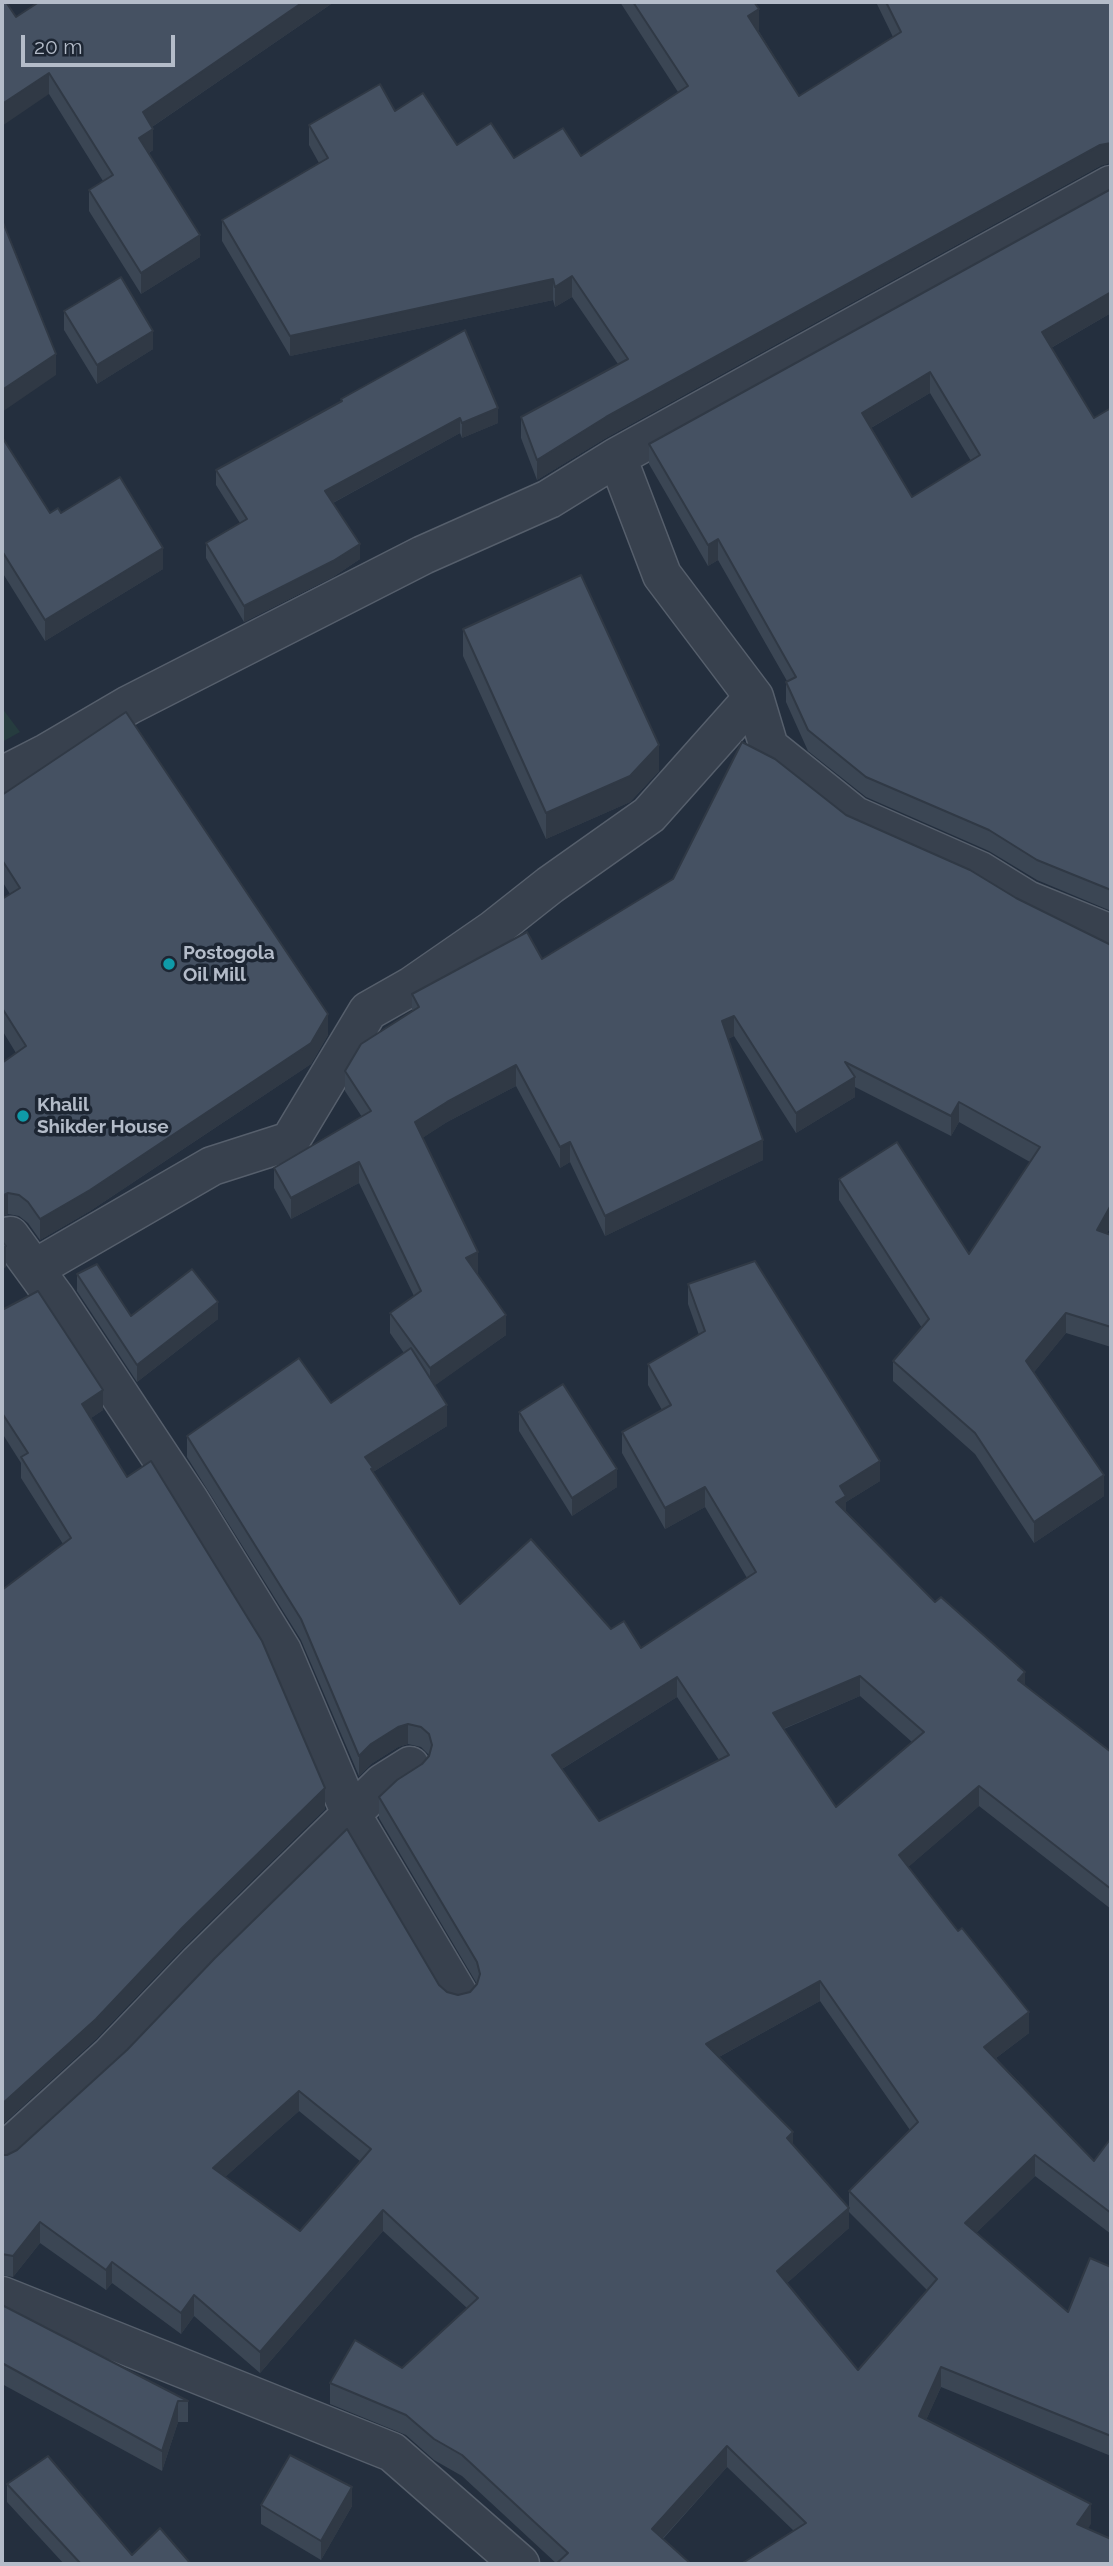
<!DOCTYPE html>
<style>
body{margin:0}
#map{position:relative;width:1113px;height:2566px;overflow:hidden;background:#242f3e;font-family:Raleway,sans-serif}
canvas{display:block}
.frame{position:absolute;inset:0;border:4px solid #b4bcc9;pointer-events:none}
.scale{position:absolute;left:21px;top:35px;width:154px;height:32px;box-sizing:border-box;border:4px solid #b4bcc9;border-top:0;padding-left:9px;font-size:21px;line-height:24px;white-space:nowrap;color:#b4bcc9;-webkit-text-stroke:5px #1d2633;paint-order:stroke}
</style>
<div id="map">
<canvas width="1113" height="2566"></canvas>
<div class="frame"></div>
<div class="scale">20 m</div>
</div>
<script>
const context = document.querySelector('canvas').getContext('2d');
context.lineJoin = 'round';
function fill(path, color) { context.fillStyle = color; context.fill(path, 'evenodd'); }
const shape = rows => new Path2D(rows.map(r => 'M' + r).join(''));
function trace(path, color, width, dash) { context.strokeStyle = color; context.lineWidth = width; context.lineCap = dash ? 'butt' : 'round'; context.setLineDash(dash || []); context.stroke(path); }
function drawText(font, color, halo, rows, align = 'center') {
  context.font = font + ' Raleway,sans-serif'; context.lineWidth = 7; context.setLineDash([]); context.textBaseline = 'middle'; context.strokeStyle = halo; context.fillStyle = color; for (const [text, x, y, turn = 0] of rows) {
    context.save(); context.translate(x, y); context.rotate((+turn || 0) * Math.PI / 180); context.textAlign = isNaN(turn) ? turn : align; if (halo) context.strokeText(text, 0, 0); context.fillText(text, 0, 0); context.restore();
  }
}
const green = shape([
 [2,708,20,732,2,742]
]);
const minor = shape([
 [617,457,1111,185],
 [2,776,47,753,129,705,423,555,549,499,617,457,662,575,754,697,769,747,855,816,980,871,1027,900,1111,934],
 [2,1241,10,1236,56,1299,189,1500,282,1651,351,1814,458,1994],
 [34,1269,212,1166,290,1141,368,1011,412,986,493,930,550,885,649,815,754,697],
 [2,2154,111,2055,199,1963,383,1783,410,1766],
 [2,2296,392,2452,520,2564]
]);
const wall = shape([
 [39,2,334,2,152,127,153,150,149,153,200,257,141,294,89,211,89,190,103,181,49,94,16,17],
 [620,2,754,2,759,30,758,30,799,96,893,37,876,2,1111,2,1100,166,606,438,537,480,521,438,521,417,618,364,572,297,555,307,553,300,290,356,222,241,222,220,319,163,309,145,309,125,395,111,457,145,514,158,581,156,678,92],
 [1111,189,1111,313,1051,348,1094,418,1111,408,1111,911,1037,880,989,851,866,797,808,751,786,702,786,682,787,681,718,560,708,566,649,464,649,444],
 [930,393,971,461,912,497,871,428],
 [64,311,153,349,97,384,64,330],
 [341,399,498,423,462,438,460,433,333,503,360,559,333,577,244,622,206,558,206,543,240,523,216,485,216,470,341,402],
 [2,437,50,513,61,513,163,569,45,641,2,572],
 [463,629,659,771,630,802,546,839,463,656],
 [2,795,328,1035,311,1064,90,1211,40,1240,28,1223,19,1216,8,1214,2,1217,2,1063,16,1053,2,1030,2,899,10,894,2,881],
 [846,815,1111,945,1111,1226,1107,1233,1111,1235,1111,1347,1066,1333,1034,1372,1104,1496,1034,1543,975,1454,893,1381,893,1361,922,1328,839,1200,839,1179,969,1254,1030,1162,959,1122,951,1136,855,1087,855,1097,796,1133,734,1036,728,1039,763,1160,605,1236,570,1162,560,1168,516,1086,447,1122,422,1138,478,1273,477,1273,506,1335,435,1385,447,1426,373,1472,460,1604,611,1629,641,1648,747,1578,705,1507,665,1529,622,1453,622,1432,662,1410,648,1385,648,1364,699,1335,688,1304,688,1284,880,1481,846,1502,846,1513,935,1602,1025,1685,1111,1752,1111,1909,979,1806,908,1867,1029,2033,996,2058,1094,2161,1111,2138,1111,2234,1035,2176,976,2233,1068,2312,1111,2267,1111,2456,941,2387,926,2420,1091,2524,794,2531,727,2467,663,2539,557,2564,462,2476,434,2460,406,2435,330,2404,330,2383,402,2368,467,2308,383,2231,260,2373,194,2316,181,2334,112,2283,106,2290,40,2243,13,2277,2,2275,2,2155,7,2155,439,1985,447,1992,458,1995,470,1992,477,1984,379,1818,379,1797,422,1764,429,1756,429,1755,421,1747,408,1744,398,1747,371,1764,359,1776,301,1640,187,1457,187,1436,331,1403,404,1353,390,1333,390,1313,414,1296,359,1183,291,1219,274,1188,274,1168,362,1117,345,1091,345,1071,412,1011,412,994,542,959],
 [860,1696,912,1742,836,1807,784,1729],
 [677,1697,719,1760,599,1821,562,1769],
 [820,2001,910,2130,849,2191,849,2212,927,2290,858,2370,787,2283,849,2228,719,2057],
 [299,2111,361,2162,300,2231,225,2177],
 [77,1274,131,1316,218,1319,137,1382,77,1291],
 [2,1310,103,1410,91,1418,325,1809,183,1948,96,2039,2,2125,2,1590,63,1544,21,1478,21,1463,2,1433],
 [519,1412,617,1487,572,1516,519,1431],
 [2,2305,188,2401,188,2422,178,2422,162,2471,2,2384],
 [7,2484,132,2555,191,2564,64,2564,7,2502],
 [261,2505,352,2506,321,2560,261,2524]
]);
const shadedWall = shape([
 [303,2,334,2,143,133,143,112],
 [759,9,759,30,748,36,748,16],
 [49,73,49,94,2,126,2,104],
 [153,129,153,150,139,159,139,138],
 [1111,143,1111,163,1100,166,606,438,537,480,537,460,606,417,1100,145],
 [200,235,200,257,141,294,141,273],
 [572,276,572,297,555,307,555,287],
 [553,279,553,300,290,356,290,336],
 [1111,292,1111,313,1042,353,1042,332],
 [153,331,153,349,97,384,97,365],
 [56,354,56,375,2,412,2,390],
 [930,372,930,393,862,433,862,413],
 [498,408,498,423,462,438,462,423],
 [460,418,460,433,325,507,325,491],
 [718,539,718,560,708,566,708,545],
 [360,544,360,559,333,577,244,622,244,606],
 [163,548,163,569,45,641,45,620],
 [659,745,659,771,630,802,546,839,546,813],
 [328,1014,328,1035,311,1064,90,1211,40,1240,40,1219],
 [734,1016,734,1036,722,1042,722,1021],
 [516,1065,516,1086,447,1122,415,1143,415,1122,447,1102],
 [855,1077,855,1097,796,1133,796,1113],
 [959,1102,959,1122,951,1136,951,1116],
 [763,1140,763,1160,605,1236,605,1216],
 [570,1142,570,1162,560,1168,560,1147],
 [359,1162,359,1183,291,1219,291,1198],
 [8,1193,8,1214,2,1217,2,1196],
 [1111,1205,1111,1226,1097,1251,1097,1230],
 [6,1246,6,1267,2,1270,2,1249],
 [478,1252,478,1273,466,1279,466,1258],
 [218,1302,218,1319,137,1382,137,1365],
 [1066,1313,1066,1333,1026,1382,1026,1361],
 [506,1315,506,1335,430,1389,430,1368],
 [103,1390,103,1410,82,1424,82,1404],
 [447,1405,447,1426,373,1472,373,1488,365,1457],
 [880,1461,880,1481,846,1502,846,1516,836,1502,840,1486],
 [617,1469,617,1487,572,1516,572,1498],
 [1104,1475,1104,1496,1034,1543,1034,1522],
 [705,1487,705,1507,665,1529,665,1508],
 [1025,1672,1025,1693,1018,1680],
 [860,1676,860,1696,773,1733,773,1713],
 [677,1677,677,1697,552,1775,552,1755],
 [408,1724,408,1744,398,1747,371,1764,359,1776,359,1756,371,1744,398,1727],
 [979,1786,979,1806,899,1875,899,1855],
 [325,1788,325,1809,183,1948,96,2039,2,2125,2,2104],
 [820,1981,820,2001,706,2064,706,2044],
 [1029,2012,1029,2033,984,2067,984,2047],
 [299,2091,299,2111,213,2188,213,2168],
 [793,2132,793,2152,787,2138],
 [1035,2155,1035,2176,965,2244,965,2223],
 [849,2208,849,2228,777,2292,777,2271],
 [383,2210,383,2231,260,2373,260,2352],
 [40,2222,40,2243,13,2277,13,2256],
 [112,2262,112,2283,106,2290,106,2270],
 [194,2295,194,2316,181,2334,181,2313],
 [941,2367,941,2387,919,2436,919,2416],
 [178,2401,178,2422,162,2471,162,2451],
 [727,2446,727,2467,652,2550,652,2529],
 [352,2487,352,2506,321,2560,321,2541],
 [1091,2504,1091,2524,1077,2545,1077,2524]
]);
const building = shape([
 [2,2,6,2,16,17,39,2,303,2,143,112,153,129,139,138,200,235,141,273,89,190,113,175,49,73,2,104,2,2],
 [633,2,754,2,759,9,748,16,799,96,901,32,886,2,1111,2,1111,143,1100,145,606,417,537,460,521,417,628,359,572,276,555,287,553,279,290,336,222,220,328,158,309,125,380,84,395,111,423,93,457,145,491,123,514,158,563,128,581,156,688,86,633,2],
 [1111,189,1111,292,1042,332,1094,418,1111,408,1111,890,1037,860,989,830,866,777,808,730,786,682,796,677,718,539,708,545,649,444,1111,189],
 [930,372,980,455,912,497,862,413,930,372],
 [2,220,56,354,2,390,2,220],
 [121,277,153,331,97,365,64,311,121,277],
 [465,330,498,408,462,423,460,418,325,491,360,544,333,561,244,606,206,543,247,519,216,470,342,401,341,399,465,330],
 [2,437,50,513,58,508,61,513,120,477,163,548,45,620,2,551,2,437],
 [581,575,659,745,630,776,546,813,463,629,581,575],
 [126,712,328,1014,311,1043,90,1190,40,1219,28,1202,19,1195,8,1193,2,1196,2,1063,26,1046,2,1008,2,899,20,888,2,860,2,795,126,712],
 [742,742,775,759,846,815,970,870,1016,898,1111,945,1111,1205,1097,1230,1111,1235,1111,1327,1066,1313,1026,1361,1104,1475,1034,1522,975,1433,893,1361,929,1319,839,1179,897,1142,969,1254,1040,1147,959,1102,951,1116,845,1062,855,1077,796,1113,734,1016,722,1021,763,1140,605,1216,570,1142,560,1147,516,1065,447,1102,415,1122,478,1252,466,1258,506,1315,430,1368,390,1313,421,1291,359,1162,291,1198,274,1168,371,1111,345,1071,361,1044,419,1007,412,994,527,932,542,959,673,879,742,742],
 [2,1241,6,1246,2,1249,2,1241],
 [755,1261,880,1461,840,1486,846,1496,836,1502,935,1602,941,1597,1025,1672,1018,1680,1111,1752,1111,1889,979,1786,899,1855,958,1931,962,1928,1029,2012,984,2047,1094,2161,1111,2138,1111,2213,1035,2155,965,2223,1068,2312,1090,2258,1111,2267,1111,2436,941,2367,919,2416,1091,2504,1077,2524,1111,2539,1111,2564,741,2564,806,2523,727,2446,652,2529,691,2564,556,2564,568,2553,462,2455,434,2439,406,2415,330,2383,355,2340,402,2368,478,2298,383,2210,260,2352,194,2295,181,2313,112,2262,106,2270,40,2222,13,2256,2,2254,2,2155,7,2155,17,2150,127,2050,215,1958,347,1829,439,1985,447,1992,458,1995,470,1992,477,1984,480,1974,477,1962,379,1797,397,1780,422,1764,429,1756,432,1745,429,1734,421,1727,408,1724,398,1727,371,1744,359,1756,301,1619,187,1436,299,1358,331,1403,411,1348,447,1405,365,1457,373,1468,371,1469,460,1604,531,1539,611,1629,624,1621,641,1648,756,1572,705,1487,665,1508,622,1432,671,1405,648,1364,705,1331,688,1284,755,1261],
 [860,1676,924,1732,836,1807,773,1713,860,1676],
 [677,1677,729,1755,599,1821,552,1755,677,1677],
 [820,1981,918,2122,849,2191,937,2279,858,2370,777,2271,849,2208,787,2138,793,2132,706,2044,820,1981],
 [299,2091,371,2149,300,2231,213,2168,299,2091],
 [97,1264,131,1316,192,1269,218,1302,137,1365,77,1274,97,1264],
 [38,1291,103,1390,82,1404,127,1477,151,1461,262,1641,325,1788,183,1927,96,2019,2,2104,2,1590,71,1538,21,1457,28,1453,2,1413,2,1310,38,1291],
 [563,1384,617,1469,572,1498,519,1412,563,1384],
 [2,2305,188,2401,178,2401,162,2451,2,2363,2,2305],
 [290,2455,352,2487,321,2541,261,2505,290,2455],
 [48,2456,132,2555,160,2528,191,2564,81,2564,7,2484,48,2456]
]);
const markers = [
 [169,964,7,"#0f9aa8"],
 [23,1116,7,"#0f9aa8"]
];
const poiNames = [
 ["Postogola",183,953],
 ["Oil Mill",183,975],
 ["Khalil",37,1105],
 ["Shikder House",37,1127]
];
fill(green, '#263c3f');
trace(minor, '#565f6c', 41);
trace(minor, '#38414e', 38);
fill(wall, '#3b4654');
fill(shadedWall, '#303945');
fill(building, '#455162');
trace(building, '#303945', 2);
for (const [x, y, r, color] of markers) { const dot = new Path2D(); dot.arc(x, y, r, 0, 2 * Math.PI); context.fillStyle = color; context.fill(dot); trace(dot, '#1d2633', 2.5); }
drawText('bold 19px', '#b4bcc9', '#1d2633', poiNames, 'left');
</script>
